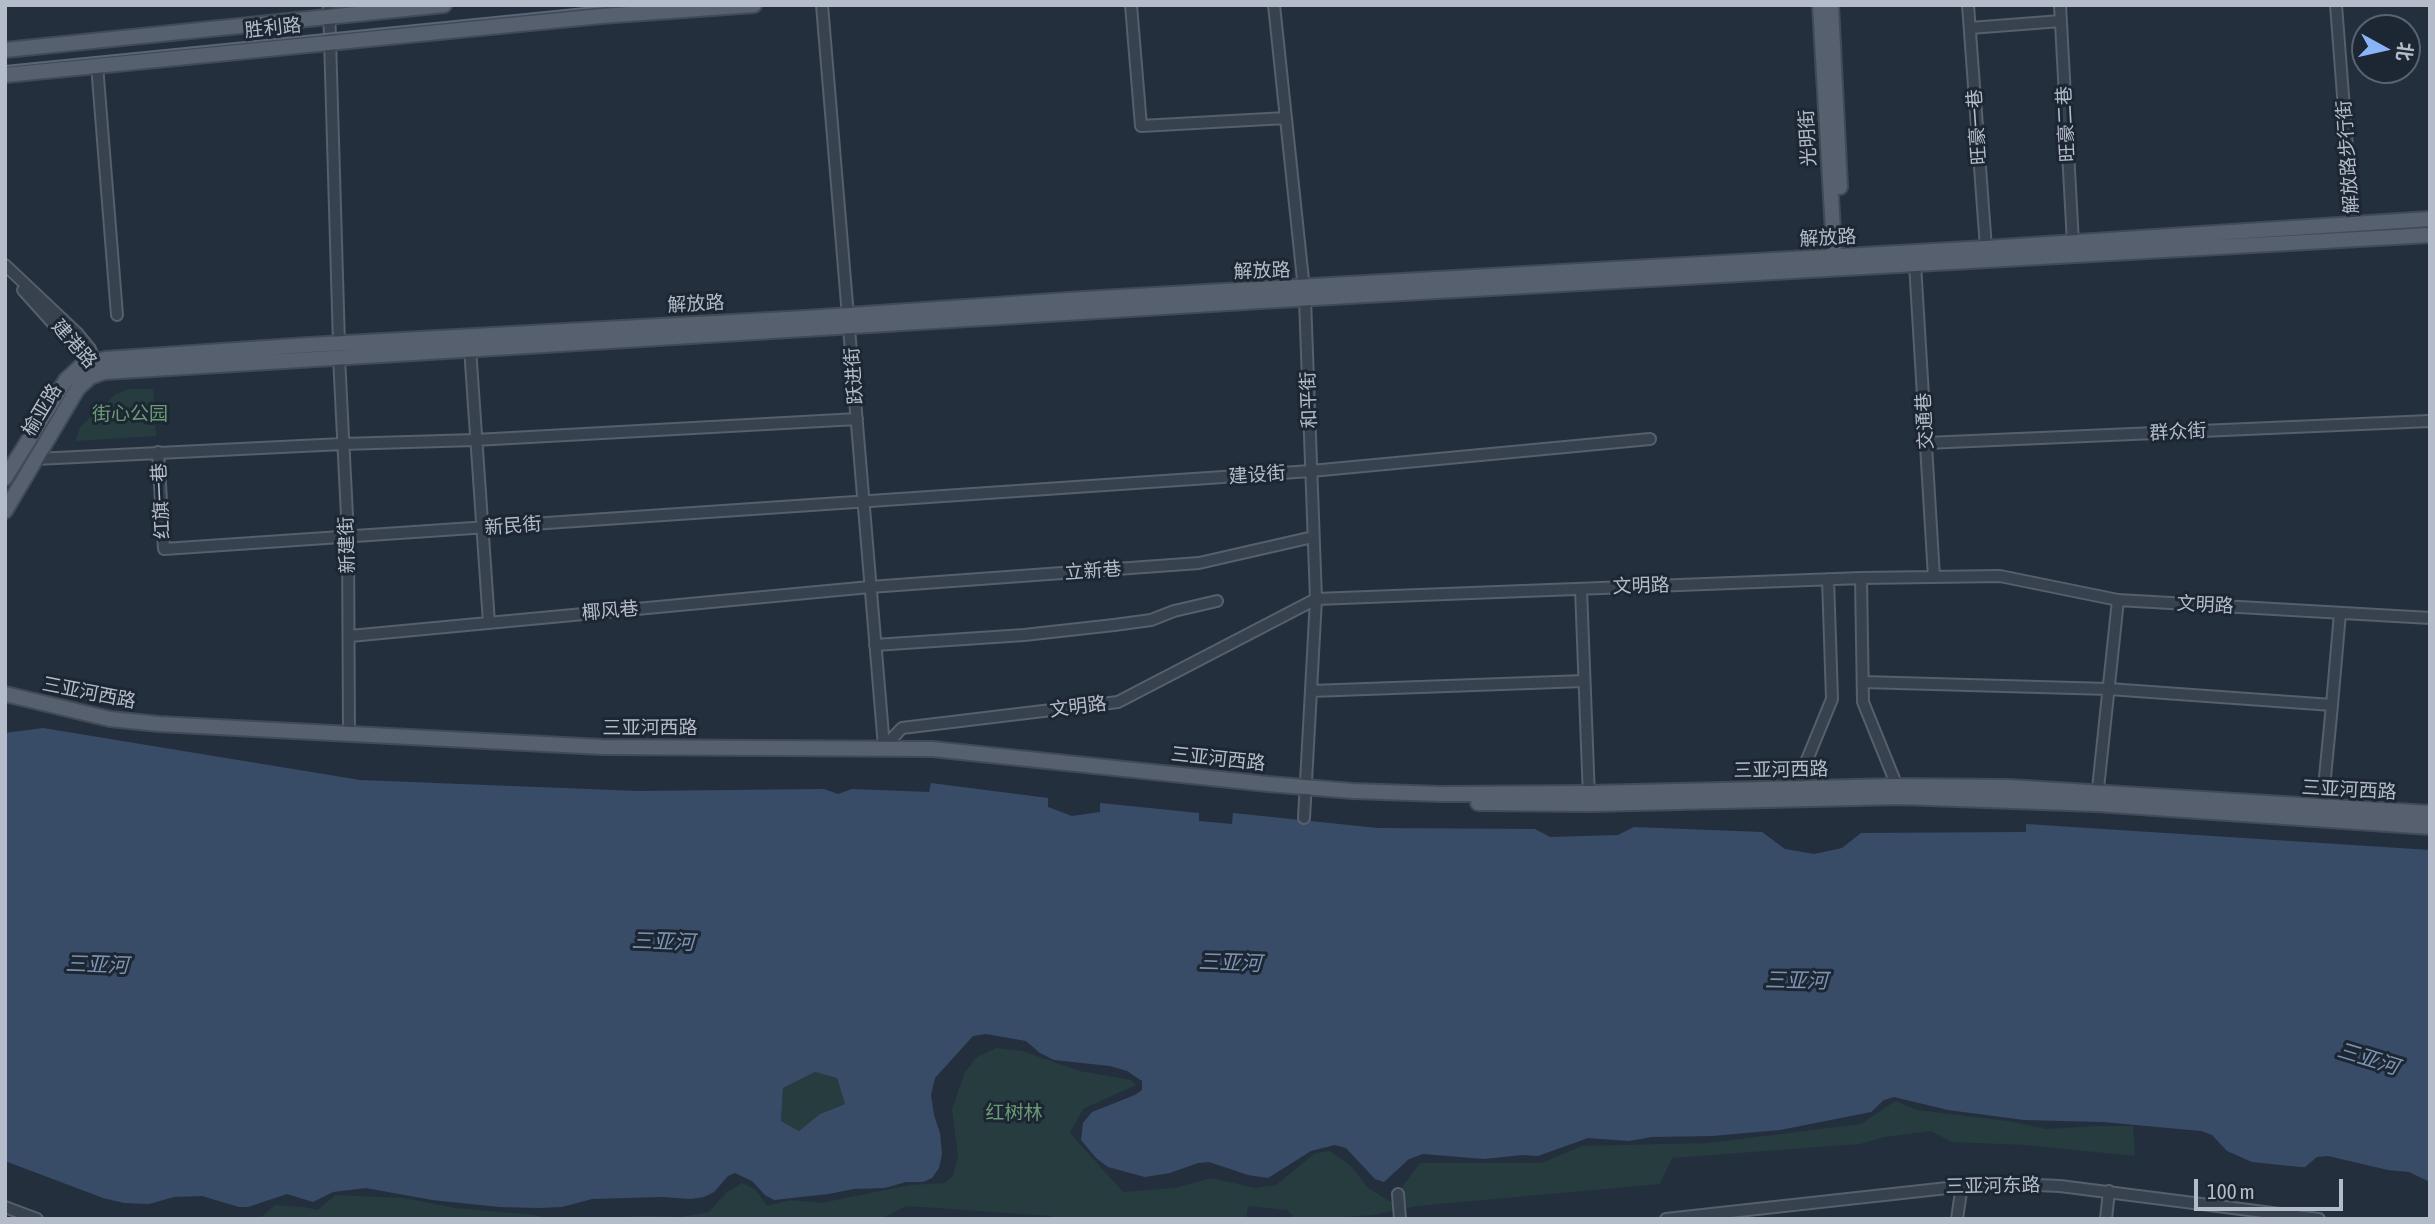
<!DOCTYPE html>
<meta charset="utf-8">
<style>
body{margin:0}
#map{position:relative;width:2435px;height:1224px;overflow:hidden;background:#242f3e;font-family:"Asap Condensed","Noto Sans SC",sans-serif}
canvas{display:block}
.frame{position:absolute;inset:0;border:7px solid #b4bcc9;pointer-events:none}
.north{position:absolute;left:2351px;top:14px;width:70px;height:70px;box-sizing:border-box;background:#1d2633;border:2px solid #59626f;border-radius:50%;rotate:98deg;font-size:19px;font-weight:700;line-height:28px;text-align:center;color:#b4bcc9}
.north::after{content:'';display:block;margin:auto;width:24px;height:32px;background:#8ab4f8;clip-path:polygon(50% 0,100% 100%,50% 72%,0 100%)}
.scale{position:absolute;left:2194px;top:1179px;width:149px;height:32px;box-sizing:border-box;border:4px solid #b4bcc9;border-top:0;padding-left:9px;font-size:21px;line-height:24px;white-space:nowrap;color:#b4bcc9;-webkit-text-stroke:5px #1d2633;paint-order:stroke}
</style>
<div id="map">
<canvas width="2435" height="1224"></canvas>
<div class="frame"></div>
<div class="north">北</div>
<div class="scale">100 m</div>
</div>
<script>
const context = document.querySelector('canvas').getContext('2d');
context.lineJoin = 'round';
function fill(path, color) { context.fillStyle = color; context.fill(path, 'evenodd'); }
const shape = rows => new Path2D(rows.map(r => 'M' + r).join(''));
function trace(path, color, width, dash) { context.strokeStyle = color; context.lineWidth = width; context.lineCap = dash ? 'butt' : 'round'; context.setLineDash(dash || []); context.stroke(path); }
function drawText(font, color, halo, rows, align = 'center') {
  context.font = font + ' "Asap Condensed","Noto Sans SC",sans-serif'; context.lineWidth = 6; context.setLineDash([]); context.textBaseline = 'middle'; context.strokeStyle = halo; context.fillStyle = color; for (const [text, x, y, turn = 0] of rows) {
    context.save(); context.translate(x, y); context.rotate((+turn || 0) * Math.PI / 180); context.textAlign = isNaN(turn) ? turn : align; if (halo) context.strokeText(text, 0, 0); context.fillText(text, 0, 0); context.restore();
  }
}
const green = shape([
 [128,389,153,389,156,436,75,441,81,426,116,394],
 [996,1048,1022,1051,1080,1071,1131,1080,1136,1085,1083,1109,1070,1133,1123,1192,1175,1188,1211,1178,1256,1188,1276,1185,1315,1153,1330,1151,1351,1166,1368,1188,1391,1202,1420,1163,1541,1163,1582,1146,1708,1143,1861,1124,1895,1101,1917,1110,2008,1121,2047,1129,2099,1126,2133,1126,2135,1156,2025,1145,1952,1142,1931,1131,1884,1137,1860,1144,1672,1158,1660,1184,1417,1206,1373,1215,1314,1219,1296,1219,1287,1210,1248,1206,1246,1219,1057,1219,1052,1216,907,1206,880,1219,604,1219,641,1216,682,1217,709,1212,726,1193,742,1183,755,1189,767,1206,791,1200,821,1203,910,1185,944,1183,953,1176,958,1156,952,1109,965,1072,977,1057],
 [815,1072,837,1078,845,1104,820,1114,799,1131,781,1121,783,1088],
 [336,1195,404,1198,455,1208,534,1215,548,1219,259,1219,275,1205,304,1207,317,1210]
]);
const water = shape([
 [43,728,360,780,638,791,824,789,838,794,852,789,929,792,931,783,1048,798,1048,807,1072,816,1100,812,1100,803,1199,813,1199,821,1232,824,1233,813,1378,828,1535,829,1550,837,1618,835,1634,827,1762,832,1785,849,1814,854,1842,848,1861,833,2026,832,2026,824,2430,850,2430,1182,2409,1172,2388,1170,2328,1156,2317,1157,2305,1167,2300,1167,2252,1162,2227,1151,2212,1135,2201,1131,2103,1122,2024,1120,1948,1110,1894,1097,1884,1100,1871,1112,1780,1130,1712,1136,1652,1137,1629,1141,1588,1138,1538,1156,1522,1155,1484,1159,1423,1154,1409,1159,1384,1182,1375,1179,1346,1148,1335,1145,1311,1151,1268,1178,1248,1175,1209,1162,1198,1163,1170,1173,1145,1177,1108,1167,1096,1158,1081,1140,1083,1123,1092,1112,1135,1095,1142,1090,1142,1081,1127,1071,1110,1066,1054,1060,1040,1053,1026,1041,986,1034,973,1036,935,1078,931,1095,934,1115,940,1133,942,1154,939,1168,932,1178,923,1182,906,1182,885,1188,854,1189,828,1194,774,1200,765,1195,752,1181,735,1173,728,1176,714,1192,704,1197,691,1199,662,1197,592,1199,562,1207,539,1208,499,1207,432,1200,366,1188,333,1192,313,1202,287,1194,248,1207,239,1207,202,1196,174,1197,149,1204,124,1203,103,1198,5,1161,5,733],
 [815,1072,837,1078,845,1104,820,1114,799,1131,781,1121,783,1088]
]);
const minor = shape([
 [329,5,339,344],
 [822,5,884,747],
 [1131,5,1141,126,1286,118],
 [1274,5,1305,299,1316,599,1304,818],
 [1968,5,1986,248],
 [2060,5,2073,243],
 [2336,5,2353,225],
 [1970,28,2061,21],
 [97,65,117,315],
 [1915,264,1934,577],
 [5,265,77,333,90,349,98,369],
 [23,290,94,369],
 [470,348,489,623],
 [339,357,348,536,349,734],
 [1926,443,2430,421],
 [158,452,164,549,1311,471,1650,439],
 [36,459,342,444,475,440,857,419],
 [1861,578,1863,702,1899,791],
 [1581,589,1589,798],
 [350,636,870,587,1199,563,1313,537],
 [875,645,1024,635,1114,625,1151,620,1174,611,1217,601],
 [1863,682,2109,689,2332,705,2322,808],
 [1311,691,1584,681],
 [2332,705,2340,613],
 [884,747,902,728,1118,702,1316,599,1861,578,2000,576,2118,600,2430,618],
 [1793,794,1832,699,1828,579],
 [2097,798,2118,600],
 [1398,1194,1400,1219],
 [5,1207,37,1219],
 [1666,1219,1993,1183,2060,1186,2319,1219],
 [1957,1219,1962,1185],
 [2106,1219,2109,1191]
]);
const major = shape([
 [1820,5,1835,266],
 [1831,5,1840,187],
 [5,50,444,5],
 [5,75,601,16,754,5],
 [5,478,66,380,80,367,105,359,309,345,806,318,1083,299,1986,248,2430,219],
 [5,511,78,388,90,377,104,372,1261,301,2430,235],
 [5,694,110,719,159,724,602,747,932,749,1268,784,1353,791,1441,794,1589,793,1897,786,2008,787,2430,813],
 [1478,803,1590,804,1901,797,2097,804,2430,827]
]);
const tram = shape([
 [5,66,615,5]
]);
const streetNames = [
 ["胜利路",273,28,-6],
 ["旺豪二巷",2066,124,-93],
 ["旺豪一巷",1977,127,-94],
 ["光明街",1808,138,-93],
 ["解放路步行街",2348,157,-94],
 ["解放路",1828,238,-3],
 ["解放路",1262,271,-2],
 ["解放路",696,304,-3],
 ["建港路",74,344,49],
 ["跃进街",854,376,-94],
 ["和平街",1309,400,-92],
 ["榆亚路",42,410,-59],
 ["交通巷",1925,421,-93],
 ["群众街",2178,432,-3],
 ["建设街",1257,475,-4],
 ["红旗一巷",161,501,-93],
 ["新民街",513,526,-4],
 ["新建街",347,545,-92],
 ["立新巷",1093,571,-4],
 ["文明路",1641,586,-2],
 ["文明路",2205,605,3],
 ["椰风巷",610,611,-5],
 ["三亚河西路",89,693,11],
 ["文明路",1078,707,-7],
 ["三亚河西路",650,728],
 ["三亚河西路",1218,759,6],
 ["三亚河西路",1781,770,-1],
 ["三亚河西路",2349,790,3],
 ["三亚河东路",1993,1186,-1]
];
const parkNames = [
 ["街心公园",130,414],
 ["红树林",1014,1113]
];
const waterNames = [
 ["三亚河",663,942,2],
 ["三亚河",1230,963,2],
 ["三亚河",97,965,2],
 ["三亚河",1796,981,1],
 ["三亚河",2368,1059,17]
];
fill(green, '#263c3f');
fill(water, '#394c67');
trace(minor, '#565f6c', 14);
trace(major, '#414a57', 18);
trace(minor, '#38414e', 10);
trace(major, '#56606e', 14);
trace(tram, '#5a6575', 2);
drawText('19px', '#b4bcc9', '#1d2633', streetNames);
drawText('19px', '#6b9a76', '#1d2633', parkNames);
drawText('italic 21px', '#7c92b1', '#1d2633', waterNames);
</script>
